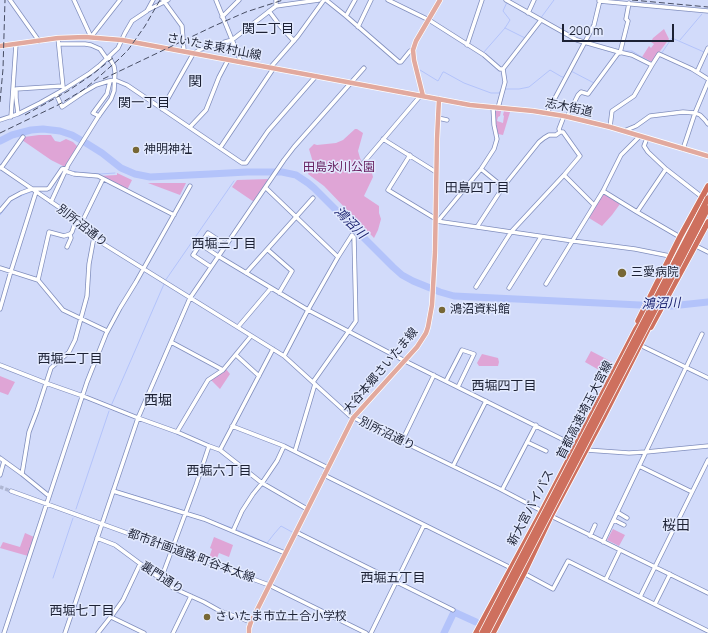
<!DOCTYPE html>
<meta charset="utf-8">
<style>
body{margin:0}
#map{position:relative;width:708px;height:633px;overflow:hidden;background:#d2dbfa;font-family:Manrope,sans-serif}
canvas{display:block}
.scale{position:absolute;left:562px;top:24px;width:112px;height:18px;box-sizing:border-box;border:2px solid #1c2134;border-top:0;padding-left:5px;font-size:12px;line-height:14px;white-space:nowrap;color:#1c2134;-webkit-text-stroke:3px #e2e9fe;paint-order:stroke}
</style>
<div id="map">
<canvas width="708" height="633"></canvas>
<div class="scale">200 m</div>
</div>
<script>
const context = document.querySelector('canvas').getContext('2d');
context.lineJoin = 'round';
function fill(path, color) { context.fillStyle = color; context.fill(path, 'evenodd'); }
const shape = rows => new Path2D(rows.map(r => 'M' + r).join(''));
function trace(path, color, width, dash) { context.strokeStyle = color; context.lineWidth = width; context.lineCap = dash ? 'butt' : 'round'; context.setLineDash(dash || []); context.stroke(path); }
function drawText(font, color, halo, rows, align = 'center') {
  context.font = font + ' Manrope,"Noto Sans JP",sans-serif'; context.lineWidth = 3; context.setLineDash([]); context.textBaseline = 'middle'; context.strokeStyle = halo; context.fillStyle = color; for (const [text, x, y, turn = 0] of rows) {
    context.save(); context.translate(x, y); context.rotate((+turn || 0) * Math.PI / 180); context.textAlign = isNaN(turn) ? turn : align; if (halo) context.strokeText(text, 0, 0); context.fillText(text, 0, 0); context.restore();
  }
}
const green = shape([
 [664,29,669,39,652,62,642,57,649,46,651,48,654,44,651,42,653,38],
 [495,110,501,111,500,116,498,117,497,121,503,123,504,116,503,115,504,111,510,112,503,135,498,134,495,126],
 [355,129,357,129,363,133,358,151,360,158,362,162,371,169,373,177,364,196,379,206,379,213,381,219,378,230,374,238,324,186,308,174,309,172,312,172,315,169,309,149,314,144,317,145,336,143,343,140],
 [39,135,51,135,55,141,60,142,66,139,73,142,78,147,66,166,63,166,51,160,22,140,24,137],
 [117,173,132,180,127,190,99,176,117,175],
 [270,179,254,202,232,187,237,180],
 [148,183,186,183,180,195],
 [604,194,620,204,612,215,602,226,589,218,602,195],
 [591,351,612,362,606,374,585,362],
 [482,354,498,358,499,362,498,366,479,366,477,363],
 [226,369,230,374,220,389,211,380],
 [0,376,15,382,8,395,0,392],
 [613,529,625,535,619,546,607,540],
 [25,533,34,537,28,556,0,548,3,542,20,547],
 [214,537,233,545,229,557,219,553,216,561,209,558,212,549,210,548]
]);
const stream = shape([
 [540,19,554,0],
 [505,28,525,38],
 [680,40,702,14],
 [622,51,632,51,650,62],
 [484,52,505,28,510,20,503,11,507,2],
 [661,54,672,38,704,52],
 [420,70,438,81,443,72,444,72,464,83,491,93,499,93,501,90],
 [571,71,594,83,604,69],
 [504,89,519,89,529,87,550,70,562,77,564,77],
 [68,170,76,172,100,174,115,173],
 [234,175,236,172],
 [0,215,12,200,25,194,34,191],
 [165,281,234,181],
 [111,406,164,284],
 [117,490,185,511],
 [76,509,109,411],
 [188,512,232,528],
 [235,529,267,543,274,534,281,526,292,532],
 [53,578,73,518],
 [452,613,454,613]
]);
const river = shape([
 [0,141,12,135,31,130,43,129,60,131,72,135,86,143,102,153,121,168,135,174,150,177,210,174,247,172,282,172,296,175,308,183,314,188,393,267,402,275,413,281,440,292,454,296,640,305,671,306,708,302],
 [444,633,454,612,476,622]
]);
const minorTunnel = shape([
 [0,487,11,491]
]);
const minor = shape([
 [10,0,39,41],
 [74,0,91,37],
 [163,0,182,26,184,51],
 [216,0,241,62],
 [326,0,346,16,399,62,401,62,410,51,413,50],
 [388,0,429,20,484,55,500,69,503,69],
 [506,0,577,40,619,52,632,55,652,65],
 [599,1,708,11],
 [276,6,319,0],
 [148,10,168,0],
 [269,11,281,27,294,41],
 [528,13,534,0],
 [346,16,355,0],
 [222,17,239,0],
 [358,27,371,0],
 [91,37,120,0],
 [58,38,63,87],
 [59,44,85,44,91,45,100,49,107,59],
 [467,45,482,0],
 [620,53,628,21,626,19,629,3],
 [270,68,298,36,324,0],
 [697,72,708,48],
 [56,94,62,107,84,92,96,85,109,81,115,80,127,85,242,163,246,163,268,131,316,76],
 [498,108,505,82,503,69,541,20],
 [162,109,193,54,201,49,232,40,276,6,276,0],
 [547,113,594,25,600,0],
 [18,114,16,98,16,89,62,86],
 [99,116,93,113,107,94,110,81],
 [11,117,16,44],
 [567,117,578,95,581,92,588,94,619,52],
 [438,118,447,120],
 [0,120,18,114,40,103,63,90,90,73,99,66,118,48,125,33,132,21,147,11,153,0],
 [190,127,206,110,219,77,228,60],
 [610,127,612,111,634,96,652,65,659,54,692,69,708,79],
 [624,131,636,126,650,116,683,112,695,113,700,115,705,120,708,124],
 [647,138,644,146,648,152,666,169,702,197],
 [383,139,436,172],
 [220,148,273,69],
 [683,149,695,113,708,82],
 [410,155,388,190,436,219],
 [0,167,69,214,94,237,102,243,284,356,350,416,500,489,542,511],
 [1,168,23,137],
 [372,168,364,162,421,95],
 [481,169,503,187],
 [65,171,74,174,98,176,174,215],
 [564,175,594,205],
 [266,188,338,257],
 [603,191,637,212,666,169],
 [51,202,68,165,98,117,111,99,114,91,115,72,114,66,109,57],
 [0,211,10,199,21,193,32,189,47,189,49,188,62,169,67,168],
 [637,212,680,237],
 [76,220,72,232,70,234,64,236,49,232,38,280,63,310,107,331],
 [436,221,573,241,635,249,670,256],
 [438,221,481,169,494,149,497,139,494,125,493,107],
 [81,224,103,179],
 [477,227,503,187,539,142,544,138,549,135,556,135,560,132,559,129,564,116],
 [200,244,218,256,308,310,405,361,576,446],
 [696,246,708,252],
 [67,247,71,238,70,234],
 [268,250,292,271,279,293],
 [211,267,193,255,208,233,226,245],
 [0,268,38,280],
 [246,273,313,198],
 [546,284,603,191,621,155,640,136],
 [476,287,511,232,564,175,580,156,563,132,560,132],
 [509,288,541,237],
 [0,309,11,271,36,192],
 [238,327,271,288],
 [171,342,223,370],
 [644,347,708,378],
 [236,355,259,376],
 [284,356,308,310,338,257,352,235],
 [0,365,46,383,83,396,138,418,177,432,209,446,220,450,273,349],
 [446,381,462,350,474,354,458,387],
 [313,382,356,321,354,237],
 [232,426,284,446,328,468],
 [177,432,208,380,223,370,251,336],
 [402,441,434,375],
 [527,442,546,451],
 [220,450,262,483,307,509],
 [586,450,629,453,646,452,708,446],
 [295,451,315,384],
 [0,458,22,474,49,496],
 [453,466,486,401],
 [639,466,692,492],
 [22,474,29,432,37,411,51,368,69,352,75,340,87,296,89,264,94,237],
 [0,475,4,461],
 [324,475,511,568],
 [502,490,536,425],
 [11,491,174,550,269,585,366,633],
 [113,491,204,519,285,553],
 [617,512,627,518],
 [551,516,708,593],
 [614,520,624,525],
 [233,531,242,511,253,494,262,483,277,461,284,446],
 [296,532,453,610],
 [590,536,595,525],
 [97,538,115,545,173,588,204,602,220,611,251,622],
 [603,542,702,334],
 [527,575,553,589,568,561,708,631],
 [161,579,196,485,209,446],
 [606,579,620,550],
 [640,597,708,460],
 [655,604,670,574],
 [111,617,144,633],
 [4,633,87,382,106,334,120,308,136,282,190,186],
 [65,633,138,418,190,298,284,160,294,147,364,68],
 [98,633,113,614,123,600,140,564],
 [173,633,191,596],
 [371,633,424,525]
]);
const major = shape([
 [0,46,58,38,85,37,122,40,470,105,533,111,564,116,610,127,708,156],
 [423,96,414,60,413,50,416,41,440,0],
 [249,633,249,628,251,622,353,418,417,347,426,333,428,327,432,305,435,252,437,139,439,99]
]);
const highway = shape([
 [638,321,680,237,708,186],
 [651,327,708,222],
 [476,633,542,511,636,329,644,317],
 [493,633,524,573,551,516,604,416,647,331,651,323]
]);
const rail = shape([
 [632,0,708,7],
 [103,79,214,26,246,12,283,0],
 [0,102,3,69,5,0],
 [25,115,68,91,93,74,114,57],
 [0,133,58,105,83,90,93,82,118,60,128,50,145,26,160,0]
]);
const highwayBridge = shape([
 [482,633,708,198],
 [487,633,708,208]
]);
const markers = [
 [136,150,4,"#776735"],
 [622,273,5,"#776735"],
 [442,310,4,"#776735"],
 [207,617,4,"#776735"]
];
const streetNames = [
 ["さいたま東村山線",214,47,11],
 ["志木街道",569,108,12],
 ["別所沼通り",82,226,38],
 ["大谷本郷さいたま線",381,371,-50],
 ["首都高速埼玉大宮線",585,410,-63],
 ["別所沼通り",387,434,26],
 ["新大宮バイパス",531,508,-62],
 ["都市計画道路 町谷本太線",191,556,20],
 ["裏門通り",162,578,33]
];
const poiNames = [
 ["神明神社",144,150],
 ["三愛病院",631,273],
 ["鴻沼資料館",450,310],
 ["さいたま市立土合小学校",215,617]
];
const parkNames = [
 ["田島氷川公園",339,168]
];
const neighbourhoodNames = [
 ["関二丁目",268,29],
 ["関一丁目",144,103],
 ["田島四丁目",477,188],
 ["西堀三丁目",224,244],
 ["西堀二丁目",70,359],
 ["西堀四丁目",504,386],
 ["西堀六丁目",219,471],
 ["西堀五丁目",393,578],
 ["西堀七丁目",82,611]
];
const waterNames = [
 ["鴻沼川",350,223,45],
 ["鴻沼川",661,304,-2]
];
const quarterNames = [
 ["関",195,82],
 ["西堀",158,401],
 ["桜田",676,526]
];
fill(green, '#dfa5d6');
trace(stream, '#b3c3fa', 1);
trace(river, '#b3c3fa', 7);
trace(minorTunnel, '#aeb6d2', 3.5, [3.5, 2]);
trace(minor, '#808ebd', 5);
trace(major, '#fff', 6);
trace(highway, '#fff', 7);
trace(minor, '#fff', 3.5);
trace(major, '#e2a99e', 4.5);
trace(highway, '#ce705e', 5.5);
trace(rail, '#474d63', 1, [6, 3]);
trace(highwayBridge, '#fff', 7, []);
trace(highwayBridge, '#ce705e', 5.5);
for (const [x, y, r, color] of markers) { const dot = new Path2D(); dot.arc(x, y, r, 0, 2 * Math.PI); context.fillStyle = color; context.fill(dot); trace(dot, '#e2e9fe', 1.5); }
drawText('12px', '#1c2134', '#e2e9fe', streetNames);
drawText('12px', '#1c2134', '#e2e9fe', poiNames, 'left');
drawText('12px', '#672061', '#e2e9fe', parkNames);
drawText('13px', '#1c2134', '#e2e9fe', neighbourhoodNames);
drawText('italic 13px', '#1d2471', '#e2e9fe', waterNames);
drawText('14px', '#1c2134', '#e2e9fe', quarterNames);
</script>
